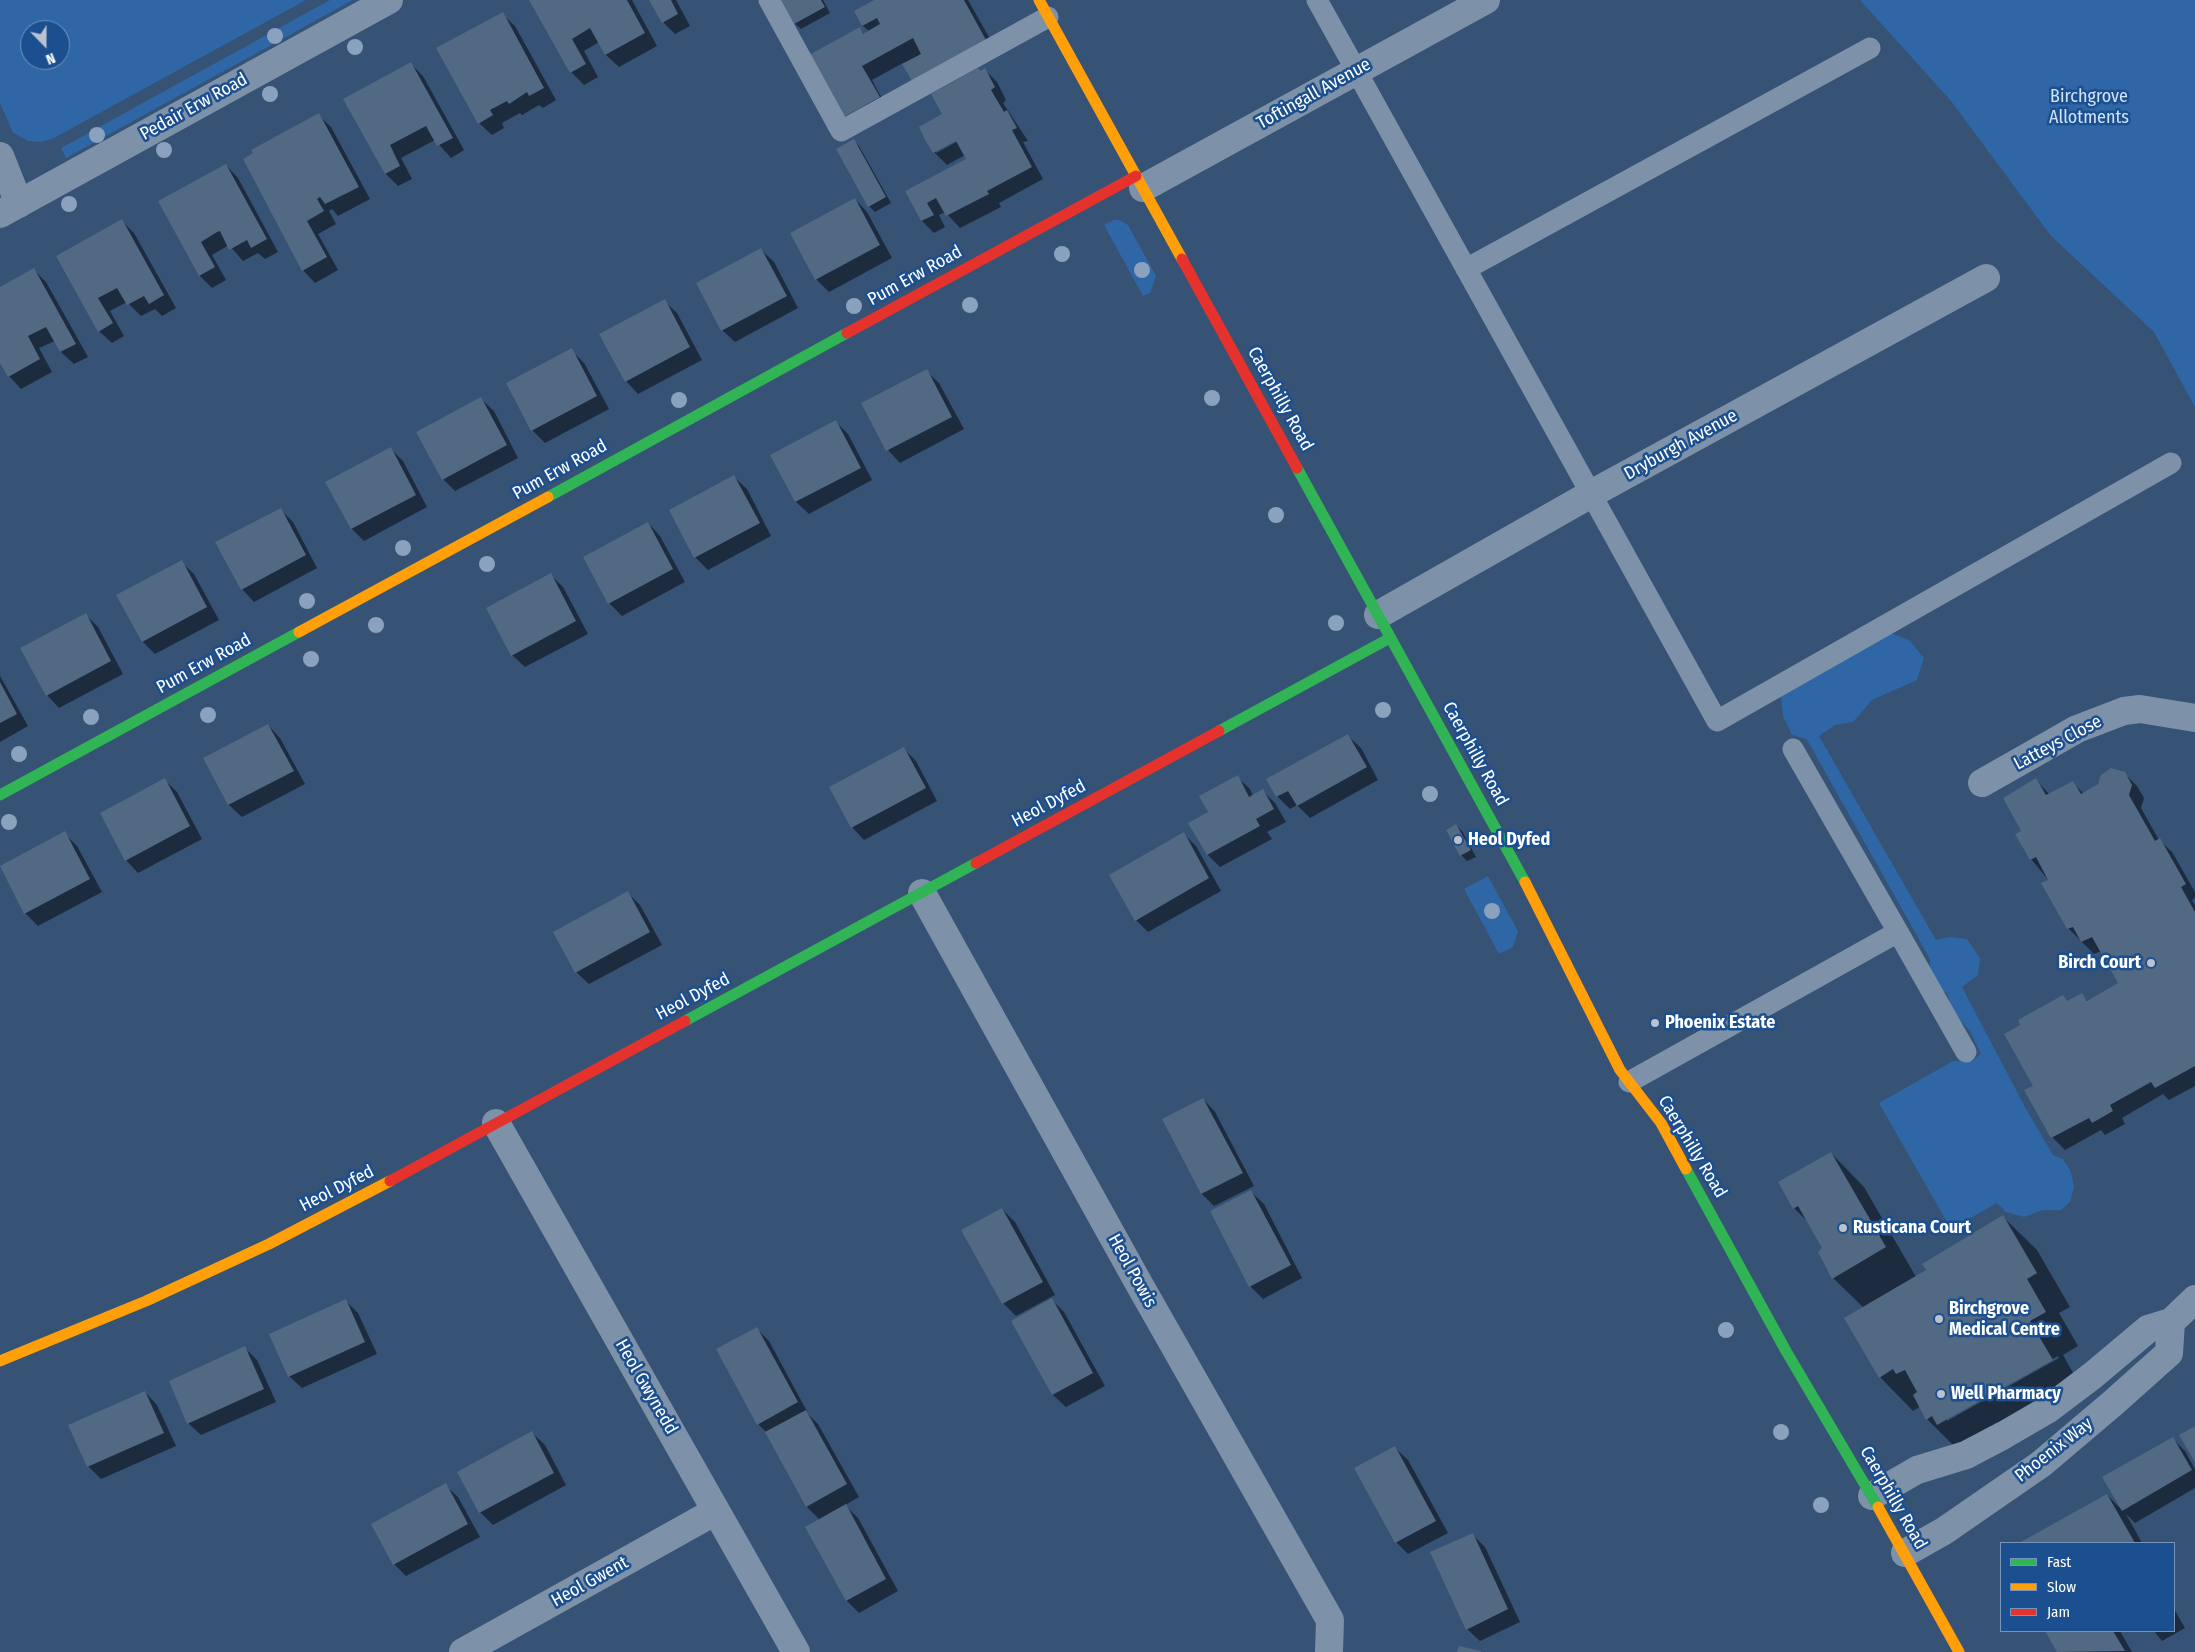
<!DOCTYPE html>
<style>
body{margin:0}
#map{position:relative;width:2195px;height:1652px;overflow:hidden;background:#365274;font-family:"Fira Sans Condensed",sans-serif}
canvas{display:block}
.legend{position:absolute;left:2000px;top:1542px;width:175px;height:90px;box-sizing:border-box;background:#1b4f8f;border:1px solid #7695bc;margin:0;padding:6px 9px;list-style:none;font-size:15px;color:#fff}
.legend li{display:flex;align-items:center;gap:10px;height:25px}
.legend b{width:25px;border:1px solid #7695bc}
.north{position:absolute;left:20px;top:20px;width:50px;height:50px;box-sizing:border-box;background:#1b4f8f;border:1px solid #7695bc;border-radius:50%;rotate:158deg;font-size:14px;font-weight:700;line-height:20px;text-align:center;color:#fff}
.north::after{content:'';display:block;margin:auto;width:18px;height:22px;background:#b9c2ce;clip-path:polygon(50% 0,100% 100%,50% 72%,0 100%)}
</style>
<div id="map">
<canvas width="2195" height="1652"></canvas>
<ul class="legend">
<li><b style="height:6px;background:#30b455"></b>Fast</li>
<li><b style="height:6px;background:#ff9f0a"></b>Slow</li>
<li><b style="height:6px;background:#e5322d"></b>Jam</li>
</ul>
<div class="north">N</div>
</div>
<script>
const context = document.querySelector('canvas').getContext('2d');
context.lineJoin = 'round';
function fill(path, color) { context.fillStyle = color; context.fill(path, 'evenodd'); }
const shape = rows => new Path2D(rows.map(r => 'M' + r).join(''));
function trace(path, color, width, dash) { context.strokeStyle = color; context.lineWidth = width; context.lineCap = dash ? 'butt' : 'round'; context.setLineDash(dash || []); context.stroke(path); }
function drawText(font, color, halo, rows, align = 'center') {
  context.font = font + ' "Fira Sans Condensed",sans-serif'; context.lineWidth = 5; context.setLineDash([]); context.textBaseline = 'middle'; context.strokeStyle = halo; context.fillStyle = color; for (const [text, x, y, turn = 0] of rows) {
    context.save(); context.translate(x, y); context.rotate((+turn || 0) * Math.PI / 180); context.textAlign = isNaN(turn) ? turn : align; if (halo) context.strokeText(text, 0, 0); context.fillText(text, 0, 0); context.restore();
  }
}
const green = shape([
 [0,0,306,0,54,138,41,142,28,141,13,133,0,103],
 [30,30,60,30,60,60,30,60],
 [330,0,353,0,66,158,61,148],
 [1860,0,2195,0,2195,407,2154,332,2051,236,1951,101],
 [1114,220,1119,220,1128,225,1156,276,1150,293,1143,296,1104,225],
 [1891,633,1909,640,1924,658,1917,680,1872,700,1853,722,1835,725,1819,736,1936,940,1949,937,1967,939,1980,958,1978,975,1962,987,2026,1109,2053,1155,2063,1159,2071,1172,2074,1187,2070,1202,2061,1210,2043,1210,2024,1217,2006,1212,1997,1203,1951,1229,1879,1103,1953,1061,1972,1061,1981,1054,1970,1031,1954,1013,1947,993,1934,985,1930,972,1930,959,1810,745,1806,739,1792,735,1783,716,1781,696],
 [1488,876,1518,931,1513,947,1499,954,1464,889]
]);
const shadow = shape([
 [531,0,632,0,657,46,619,67,606,55,599,42,584,51,598,77,584,85,571,72],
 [651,0,676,0,690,26,675,34,663,22],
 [782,0,823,0,830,13,801,29,795,24],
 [877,0,968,0,998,53,913,80,903,63,872,80,885,104,845,117,811,56,859,29,865,35,870,32,863,26,855,12],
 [502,14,515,26,556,100,543,108,539,105,522,115,520,113,502,123,504,128,492,135,479,123],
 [410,63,423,76,464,150,451,158,435,140,401,158,412,179,398,186,386,174,345,99],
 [985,70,997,82,1006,100,1003,103,1028,141,1023,142,1043,179,999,203,1001,207,960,228,945,212,939,215,945,227,934,233,922,221,907,192,967,160,965,155,947,165,934,152,944,115],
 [961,137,962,139,936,153,936,150],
 [318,115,331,127,370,199,338,216,332,209,329,211,336,224,318,234,338,270,315,283,303,270,244,159],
 [854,141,859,146,891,203,875,212,869,206],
 [226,165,238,178,278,252,265,259,258,253,243,261,229,245,212,255,226,280,212,288,200,276,159,201],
 [855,199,867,212,892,258,829,292,816,279,791,233],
 [122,221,134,233,176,308,162,316,155,309,141,316,127,302,110,311,124,336,112,343,99,331,58,257],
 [761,250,774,262,798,308,735,342,722,330],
 [34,270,46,282,88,357,74,364,61,352,55,341,39,348,52,372,21,389,9,376,0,361,0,288],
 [664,301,677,313,702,360,638,394,626,381],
 [571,350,584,363,609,409,545,443,532,430,507,383],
 [926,371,939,383,964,429,900,463,888,450],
 [481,399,494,411,518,458,455,491,443,479],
 [835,421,848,434,872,480,809,514,796,502,772,455],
 [391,449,403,461,427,507,364,541,352,529,327,482],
 [734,477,747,489,771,536,708,570,695,557],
 [280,509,293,522,317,568,254,602,242,589],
 [648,523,660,536,685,582,622,616,609,603,584,557],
 [181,562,194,574,219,620,155,654,143,642],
 [551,575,563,587,588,634,525,667,512,655],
 [86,615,98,627,123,674,59,708,47,695],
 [0,676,28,726,0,742],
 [268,725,280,738,305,784,242,817,229,805,204,759],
 [1348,736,1361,748,1378,780,1310,818,1297,805,1290,809,1277,796,1268,779],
 [903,748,916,761,937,801,864,840,852,827],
 [2124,773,2137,786,2144,798,2141,808,2159,840,2172,852,2195,892,2195,898,2192,900,2195,905,2195,1086,2169,1100,2163,1094,2122,1118,2125,1124,2105,1135,2101,1130,2065,1150,2052,1137,2026,1090,2035,1087,2068,1002,2082,995,2089,1002,2119,984,2101,951,2094,954,2068,928,2049,881,2031,859,2023,831,2036,780,2050,795,2073,783,2084,794],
 [1237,777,1250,789,1253,796,1263,791,1275,803,1286,822,1267,832,1272,839,1220,867,1208,855,1209,812],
 [165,780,177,792,202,839,138,873,126,860],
 [1456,825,1462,831,1476,857,1467,861,1461,855,1447,830],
 [64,833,77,846,102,892,38,926,25,913],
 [1184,834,1196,846,1221,891,1148,932,1136,920],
 [628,893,640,905,662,945,589,984,576,972],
 [1203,1099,1215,1112,1254,1186,1214,1206,1202,1194,1164,1120],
 [1831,1153,1864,1187,1916,1277,2003,1217,2037,1250,2070,1307,2059,1313,2078,1346,2063,1355,2085,1394,1961,1453,1927,1419,1921,1406,1913,1411,1880,1377,1864,1308,1833,1278,1820,1252,1824,1249,1810,1224,1794,1208,1779,1183],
 [2058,1356,2059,1358,1947,1421,1947,1419],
 [1251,1192,1264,1204,1302,1278,1263,1299,1250,1286,1212,1212],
 [1002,1209,1015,1222,1055,1295,1016,1316,1003,1303],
 [1052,1300,1064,1312,1105,1386,1066,1407,1053,1395,1013,1322],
 [346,1301,358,1313,377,1354,302,1388,289,1376],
 [757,1329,769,1341,809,1415,818,1424,859,1497,845,1505,858,1518,898,1591,859,1613,847,1601,820,1520,807,1507,766,1432,758,1424],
 [245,1348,257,1360,276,1402,201,1435,188,1423],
 [145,1392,157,1405,176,1446,101,1479,88,1466],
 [532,1433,545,1445,566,1485,493,1525,480,1512],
 [2173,1439,2185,1451,2195,1469,2195,1488,2135,1523,2126,1514,2142,1543,2022,1543,2107,1495,2122,1510],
 [1395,1448,1408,1460,1448,1533,1408,1554,1396,1542],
 [445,1485,458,1497,480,1537,406,1576,394,1564],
 [1472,1534,1485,1547,1520,1622,1480,1641,1467,1629],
 [2174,1609,2185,1628,2162,1641,2154,1631,2174,1631],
 [2046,1631,2120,1631,2132,1652,2058,1652]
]);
const building = shape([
 [529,0,627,0,645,33,605,55,590,28,572,39,586,64,570,73],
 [649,0,671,0,678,14,662,23],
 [780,0,821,0,825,7,794,24],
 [874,0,964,0,986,40,912,81,902,64,921,54,913,38,862,66,880,97,844,117,809,55,860,27,863,34,880,24,877,18,862,26,854,11],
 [503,12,544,88,529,96,527,92,509,104,507,101,490,110,493,115,478,124,436,48],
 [411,62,453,138,437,146,426,126,390,145,400,166,385,174,343,99],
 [978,68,980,71,985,68,995,87,991,90,1004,112,1007,110,1017,128,1012,130,1032,167,987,191,989,194,946,216,936,198,927,203,934,215,921,221,905,191,966,159,956,141,933,153,925,140,919,127,942,114,931,94],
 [319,113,359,187,325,204,320,197,317,199,324,211,307,221,327,257,302,271,243,159,253,153,251,150],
 [854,139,886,197,868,207,836,149],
 [226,164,267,239,251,248,247,240,229,250,220,231,217,232,201,242,215,267,199,276,158,201],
 [855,198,880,245,815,280,790,233],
 [122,219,164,295,149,304,144,296,127,305,117,288,98,298,113,323,98,332,56,256],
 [761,248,787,296,721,331,696,283],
 [34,268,76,344,60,352,46,327,28,336,40,359,8,377,0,363,0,287],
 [665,299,690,347,625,382,599,334],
 [572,348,597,396,531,431,506,383],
 [927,369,952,417,886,451,861,403],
 [481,397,507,445,442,480,416,432],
 [836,420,861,468,795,502,770,455],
 [391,447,416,495,351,529,325,482],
 [734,475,760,523,694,558,669,510],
 [281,508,306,555,241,590,215,542],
 [648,522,673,569,608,604,583,557],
 [182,560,207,607,142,642,116,595],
 [551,573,576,621,511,656,486,608],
 [86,613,111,661,46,696,20,648],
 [0,682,17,714,0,723],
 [268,724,294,771,228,805,203,758],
 [1348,734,1367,767,1297,806,1288,791,1276,797,1266,779],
 [904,747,926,788,851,828,829,787],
 [2111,768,2125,772,2132,785,2129,795,2155,841,2160,838,2186,884,2181,887,2195,912,2195,1066,2155,1088,2151,1082,2110,1105,2113,1111,2092,1123,2089,1118,2051,1138,2024,1090,2033,1086,2004,1034,2020,1025,2018,1020,2063,995,2067,1001,2082,993,2087,1001,2118,983,2092,937,2081,942,2073,927,2067,929,2041,883,2048,880,2036,857,2030,860,2015,834,2021,831,2003,798,2036,778,2046,795,2073,781,2081,794,2098,784,2101,775],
 [1238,775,1249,797,1263,789,1274,809,1256,819,1260,826,1207,855,1188,823,1208,812,1199,796],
 [165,778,190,826,125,861,100,813],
 [1456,824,1471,850,1460,856,1446,830],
 [65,831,90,879,24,914,0,866],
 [1184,832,1209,878,1135,921,1109,875],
 [628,891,650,932,575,973,553,932],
 [1203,1098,1243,1173,1201,1194,1162,1119],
 [1831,1152,1886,1247,1832,1279,1818,1252,1822,1248,1798,1206,1793,1209,1778,1182],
 [1251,1190,1291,1265,1249,1287,1210,1211],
 [1002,1208,1043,1282,1002,1304,961,1230],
 [2003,1215,2037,1273,2027,1279,2046,1312,2030,1321,2053,1360,1937,1425,1932,1416,1926,1420,1913,1395,1917,1392,1905,1370,1896,1374,1893,1369,1879,1378,1844,1318,1926,1270,1922,1264],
 [1052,1298,1093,1373,1052,1395,1011,1321],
 [346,1299,365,1342,288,1377,269,1334],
 [757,1327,798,1402,757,1425,716,1349],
 [245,1346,264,1389,187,1424,169,1381],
 [145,1391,164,1433,87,1467,68,1425],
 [806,1410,847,1484,806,1507,765,1432],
 [2195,1426,2195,1462,2179,1435],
 [532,1431,554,1473,479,1513,457,1472],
 [2173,1437,2192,1470,2122,1511,2102,1477],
 [1395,1446,1436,1521,1395,1543,1354,1468],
 [446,1483,468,1524,393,1565,371,1524],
 [2107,1494,2135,1543,2019,1543],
 [846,1504,886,1579,846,1601,805,1527],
 [1473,1533,1508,1609,1466,1630,1430,1552],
 [2045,1631,2113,1631,2125,1651,2057,1652],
 [1459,1646,1481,1651,1481,1652,1457,1652]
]);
const lane = shape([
 [769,0,841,131,1048,17],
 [1317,0,1717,721,2171,463],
 [1466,269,1870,48],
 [1793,749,1898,932],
 [1629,1082,1898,932,1966,1052]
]);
const street = shape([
 [0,156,19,204],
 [1143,188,1486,0],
 [0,214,389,0],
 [1378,615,1591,494,1986,278],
 [1982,783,2077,729,2124,711,2140,709,2195,718],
 [922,893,1138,1282,1330,1620,1329,1652],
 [496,1123,796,1652],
 [2171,1322,2195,1299],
 [1872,1496,1917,1470,1966,1455,2004,1435,2047,1410,2092,1376,2148,1329,2171,1322,2169,1353,2113,1403,2041,1464,1944,1531,1905,1553],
 [463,1652,716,1511]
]);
const fast = shape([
 [1297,468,1525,882],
 [548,497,847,333],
 [1219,731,1390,638],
 [0,795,299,632],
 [685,1021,976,863],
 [1686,1169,1786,1351,1878,1507]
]);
const slow = shape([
 [1039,0,1182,259],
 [299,632,548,497],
 [1525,882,1620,1070,1661,1123,1686,1169],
 [0,1361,146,1301,269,1244,390,1181],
 [1878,1507,1959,1652]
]);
const jam = shape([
 [1182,259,1297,468],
 [847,333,1136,176],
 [976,863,1219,731],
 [390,1181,685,1021]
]);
const trees = [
 [275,36],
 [355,47],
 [270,94],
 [97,135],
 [164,150],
 [69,204],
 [1062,254],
 [1142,270],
 [970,305],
 [854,306],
 [1212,398],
 [679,400],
 [1276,515],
 [403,548],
 [487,564],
 [307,601],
 [1336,623],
 [376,625],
 [311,659],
 [1383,710],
 [208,715],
 [91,717],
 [19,754],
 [1430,794],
 [9,822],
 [1492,911],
 [1726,1330],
 [1781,1432],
 [1821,1505]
];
const markers = [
 [1458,840,5,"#b9c2ce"],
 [2151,963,5,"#b9c2ce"],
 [1655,1023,5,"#b9c2ce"],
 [1843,1228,5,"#b9c2ce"],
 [1939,1319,5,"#b9c2ce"],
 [1941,1394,5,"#b9c2ce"]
];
const streetNames = [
 ["Toftingall Avenue",1314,94,-29],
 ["Pedair Erw Road",194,107,-29],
 ["Pum Erw Road",915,276,-29],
 ["Caerphilly Road",1280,399,61],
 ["Dryburgh Avenue",1681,445,-29],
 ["Pum Erw Road",560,470,-29],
 ["Pum Erw Road",204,664,-29],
 ["Latteys Close",2058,743,-28],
 ["Caerphilly Road",1475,754,61],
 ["Heol Dyfed",1049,804,-28],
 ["Heol Dyfed",693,997,-28],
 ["Caerphilly Road",1692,1147,59],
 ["Heol Dyfed",337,1189,-27],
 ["Heol Powis",1132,1271,61],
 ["Heol Gwynedd",646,1387,60],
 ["Phoenix Way",2054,1450,-38],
 ["Caerphilly Road",1893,1498,60],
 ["Heol Gwent",590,1582,-29]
];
const parkNames = [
 ["Birchgrove",2089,97],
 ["Allotments",2089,118]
];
const poiNames = [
 ["Heol Dyfed",1468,840],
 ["Birch Court",2141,963,"right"],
 ["Phoenix Estate",1665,1023],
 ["Rusticana Court",1853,1228],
 ["Birchgrove",1949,1309],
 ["Medical Centre",1949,1330],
 ["Well Pharmacy",1951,1394]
];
fill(green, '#2f66a5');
fill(shadow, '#0007');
fill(building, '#526984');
trace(lane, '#7d92a8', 21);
trace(street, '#7d92a8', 28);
trace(fast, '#30b455', 11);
trace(slow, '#ff9f0a', 11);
trace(jam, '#e5322d', 11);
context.fillStyle = '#8aa2be';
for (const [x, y] of trees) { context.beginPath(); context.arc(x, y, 8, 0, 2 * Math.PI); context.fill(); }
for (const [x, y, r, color] of markers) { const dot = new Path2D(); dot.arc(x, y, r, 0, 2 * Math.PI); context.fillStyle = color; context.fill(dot); trace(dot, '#1b4f8f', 2); }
drawText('18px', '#fff', '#1b4f8f', streetNames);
drawText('18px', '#cfe3fa', '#1b4f8f', parkNames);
drawText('bold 18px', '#fff', '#1b4f8f', poiNames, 'left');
</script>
